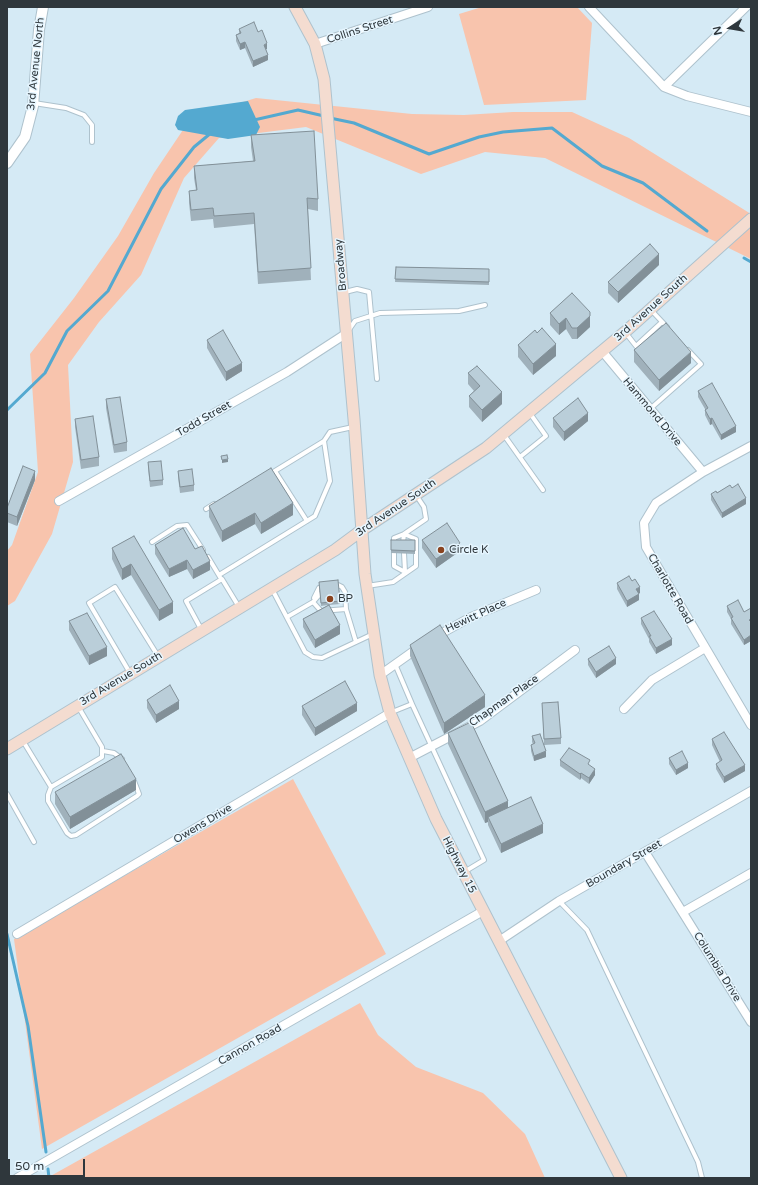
<!DOCTYPE html>
<style>
body{margin:0}
#map{position:relative;width:758px;height:1185px;overflow:hidden;background:#d5eaf5;font-family:"Varela Round",sans-serif}
canvas{display:block}
.frame{position:absolute;inset:0;border:8px solid #2f373c;pointer-events:none}
.north{position:absolute;left:710px;top:8px;width:40px;height:40px;-webkit-text-stroke:3px #e6f6ff;paint-order:stroke;rotate:258deg;font-size:11px;font-weight:700;line-height:16px;text-align:center;color:#2f373c}
.north::after{content:'';display:block;margin:auto;width:14px;height:18px;background:#2f373c;clip-path:polygon(50% 0,100% 100%,50% 72%,0 100%)}
.scale{position:absolute;left:8px;top:1159px;width:77px;height:18px;box-sizing:border-box;border:2px solid #2f373c;border-top:0;padding-left:5px;font-size:12px;line-height:14px;white-space:nowrap;color:#2f373c;-webkit-text-stroke:3px #e6f6ff;paint-order:stroke}
</style>
<div id="map">
<canvas width="758" height="1185"></canvas>
<div class="frame"></div>
<div class="north">N</div>
<div class="scale">50 m</div>
</div>
<script>
const context = document.querySelector('canvas').getContext('2d');
context.lineJoin = 'round';
function fill(path, color) { context.fillStyle = color; context.fill(path, 'evenodd'); }
const shape = rows => new Path2D(rows.map(r => 'M' + r).join(''));
function trace(path, color, width, dash) { context.strokeStyle = color; context.lineWidth = width; context.lineCap = dash ? 'butt' : 'round'; context.setLineDash(dash || []); context.stroke(path); }
function drawText(font, color, halo, rows, align = 'center') {
  context.font = font + ' "Varela Round",sans-serif'; context.lineWidth = 3; context.setLineDash([]); context.textBaseline = 'middle'; context.strokeStyle = halo; context.fillStyle = color; for (const [text, x, y, turn = 0] of rows) {
    context.save(); context.translate(x, y); context.rotate((+turn || 0) * Math.PI / 180); context.textAlign = isNaN(turn) ? turn : align; if (halo) context.strokeText(text, 0, 0); context.fillText(text, 0, 0); context.restore();
  }
}
const green = shape([
 [482,7,577,7,592,23,586,100,484,105,459,14],
 [256,98,412,114,464,115,513,112,572,112,629,138,751,214,751,259,545,158,485,152,421,174,306,127,219,138,184,178,141,275,99,322,68,365,73,462,52,534,15,601,7,606,7,551,12,545,38,472,30,354,74,298,118,236,154,173,191,118],
 [293,779,386,954,42,1149,14,939],
 [360,1003,378,1035,416,1067,483,1093,525,1134,545,1178,47,1178]
]);
const water = shape([
 [248,101,260,127,256,135,228,139,178,130,175,125,178,116,185,110]
]);
const stream = shape([
 [330,118,354,123,429,154,479,137,503,132,552,128,602,166,643,183,707,231],
 [254,120,298,110,324,116],
 [744,258,751,262],
 [7,410,45,373,67,331,108,291,161,189,194,147,211,133],
 [7,934,28,1026,46,1152],
 [48,1169,49,1178]
]);
const service = shape([
 [34,103,66,108,84,115,92,125,92,142],
 [345,292,357,289,369,292,377,379],
 [651,310,667,327],
 [348,331,355,321,380,313,459,311,485,305],
 [625,332,636,346,662,322],
 [650,409,701,364,688,350],
 [504,435,543,490],
 [324,441,330,432,353,427],
 [520,457,546,436,529,412],
 [275,471,307,521],
 [206,509,214,504],
 [152,542,177,526,187,525,203,550],
 [403,543,404,534,426,519,424,507,416,495],
 [394,553,394,566,405,572,404,553],
 [208,557,220,577],
 [219,575,315,516,330,481,324,441,270,474],
 [338,585,342,587,345,592,346,609],
 [367,586,393,582,416,566,416,539,404,534,394,538,394,543],
 [272,589,305,652,313,657,322,658,373,634],
 [314,598,319,588],
 [313,602,321,611,346,609,356,642],
 [287,617,313,602,320,594],
 [201,629,186,601,222,579,239,607],
 [395,664,412,704],
 [130,673,89,603,115,587,158,656],
 [392,712,412,704,484,860,464,872],
 [23,741,51,787,102,757,102,747,79,708],
 [103,751,114,753,122,759],
 [51,787,48,795,48,801,67,833,71,836,76,835,137,796,139,794,134,781],
 [7,794,34,842],
 [559,901,587,930,698,1162,702,1178]
]);
const minor = shape([
 [589,7,664,87,687,96,751,112],
 [315,44,428,7],
 [664,87,746,7],
 [602,351,703,472],
 [751,446,703,472,656,503,644,523,646,547,751,725],
 [59,501,287,372,347,333],
 [435,637,471,617,536,590],
 [380,675,418,648],
 [624,709,652,680,705,648],
 [409,758,480,721,575,650],
 [645,852,751,1022],
 [683,912,751,873],
 [17,934,390,713],
 [499,941,559,901,751,791],
 [17,1178,483,911]
]);
const tertiary = shape([
 [7,163,25,137,33,106,39,30,43,7]
]);
const secondary = shape([
 [295,7,315,44,324,79,354,419,365,574,380,675,390,713,436,819,621,1178],
 [7,749,335,550,362,530,486,448,625,332,751,219]
]);
const wall = shape([
 [239,29,258,32,267,49,266,49,268,60,253,67,245,48,240,50,236,41,236,35,239,33],
 [251,135,318,199,318,211,308,209,311,280,258,284,254,224,214,228,213,219,191,221,189,203,189,191,196,190,194,178,194,166,253,161,251,147],
 [659,265,618,303,608,293,608,282],
 [396,267,489,269,489,285,395,282],
 [572,293,590,327,577,339,572,339,566,329,559,335,550,325,550,313],
 [537,333,556,356,533,375,518,357,518,345],
 [207,340,242,371,226,381,207,348],
 [634,350,691,363,659,391,634,362],
 [468,373,502,404,482,422,469,407,469,396,474,391,468,384],
 [698,391,736,432,721,440,712,424,710,425,705,415,705,409,698,397],
 [106,399,127,442,127,451,114,453,106,408],
 [553,418,588,421,564,441,553,427],
 [75,419,99,457,99,466,81,469,75,427],
 [148,462,163,480,163,485,150,487,148,468],
 [178,471,194,485,194,491,180,493,178,477],
 [35,480,17,526,7,522,7,508],
 [732,488,746,504,722,518,711,500,711,494],
 [209,506,293,515,261,534,255,524,222,542,209,517],
 [134,536,173,613,159,621,131,575,122,580,112,559,112,548],
 [391,540,415,551,415,554,391,553],
 [422,540,460,551,436,568,422,548],
 [155,545,210,570,193,579,187,569,169,577,155,554],
 [319,582,340,601,340,604,329,605,340,634,315,648,303,627,303,619,328,605,321,606],
 [617,583,640,593,639,593,639,600,627,607,617,589],
 [727,606,744,612,751,608,751,641,744,645,731,624,731,619,727,612],
 [641,618,672,645,656,654,649,642,649,639,641,624],
 [69,621,107,656,89,665,69,630],
 [410,645,485,707,444,734,410,656],
 [588,659,616,664,596,678,588,665],
 [147,700,179,709,156,723,147,708],
 [542,703,561,738,561,744,544,745,546,757,534,761,531,751,531,745,533,744,532,742,532,736,544,744],
 [302,706,357,711,315,736,302,715],
 [448,733,508,807,543,833,501,853,488,825,488,822,485,823,448,744],
 [712,739,745,771,724,783,716,769,716,764,720,762,712,745],
 [669,758,688,768,676,775,669,764],
 [560,760,590,766,595,775,589,784,581,778,580,780,560,766],
 [136,790,70,829,55,804,55,792]
]);
const shadedWall = shape([
 [245,42,245,48,240,50,240,44],
 [267,43,267,49,264,50,264,45],
 [268,55,268,60,253,67,253,61],
 [659,254,659,265,618,303,618,292],
 [590,312,590,327,577,339,577,328],
 [566,318,566,329,559,335,559,324],
 [556,344,556,356,533,375,533,364],
 [691,352,691,363,659,391,659,380],
 [242,363,242,371,226,381,226,372],
 [502,392,502,404,482,422,482,410],
 [588,413,588,421,564,441,564,432],
 [712,418,712,424,710,425,710,419],
 [736,426,736,432,721,440,721,435],
 [228,459,228,462,222,463,222,460],
 [35,471,35,480,17,526,17,517],
 [746,498,746,504,722,518,722,513],
 [293,503,293,515,261,534,261,523],
 [255,513,255,524,222,542,222,531],
 [8,542,8,548,7,549,7,543],
 [460,543,460,551,436,568,436,559],
 [187,560,187,569,169,577,169,569],
 [210,561,210,570,193,579,193,570],
 [131,564,131,575,122,580,122,569],
 [640,587,640,593,636,595,636,589],
 [639,594,639,600,627,607,627,601],
 [173,602,173,613,159,621,159,610],
 [340,625,340,634,315,648,315,640],
 [751,635,751,641,744,645,744,640],
 [672,639,672,645,656,654,656,648],
 [107,647,107,656,89,665,89,656],
 [616,658,616,664,596,678,596,672],
 [485,695,485,707,444,734,444,723],
 [179,701,179,709,156,723,156,715],
 [357,703,357,711,315,736,315,728],
 [546,751,546,757,534,761,534,756],
 [688,763,688,768,676,775,676,770],
 [745,765,745,771,724,783,724,777],
 [595,769,595,775,589,784,589,778],
 [581,773,581,778,580,780,580,774],
 [136,779,136,790,70,829,70,817],
 [508,801,508,812,488,817,488,822,485,823,485,812],
 [543,824,543,833,501,853,501,844]
]);
const building = shape([
 [254,22,258,32,262,30,267,43,264,45,268,55,253,61,245,42,240,44,236,35,241,33,239,29,254,22],
 [314,131,318,199,307,198,311,268,258,272,254,213,214,216,213,208,191,210,189,191,197,190,194,166,255,161,251,135,314,131],
 [650,244,659,254,618,292,608,282,650,244],
 [396,267,489,269,489,282,395,279,396,267],
 [572,293,590,312,590,316,577,328,572,328,566,318,559,324,550,313,572,293],
 [666,323,691,352,659,380,634,350,666,323],
 [542,328,556,344,533,364,518,345,535,330,537,333,542,328],
 [223,330,242,363,226,372,207,340,223,330],
 [477,366,502,392,482,410,469,396,480,386,468,373,477,366],
 [712,383,736,426,721,435,712,418,710,419,705,410,708,408,698,391,712,383],
 [120,397,127,442,114,445,106,399,120,397],
 [578,398,588,413,564,432,553,418,578,398],
 [93,416,99,457,81,460,75,419,93,416],
 [227,455,228,459,222,460,221,456,227,455],
 [161,461,163,480,150,481,148,462,161,461],
 [23,466,35,471,17,517,7,513,7,508,23,466],
 [271,468,293,503,261,523,255,513,222,531,209,506,271,468],
 [192,469,194,485,180,487,178,471,192,469],
 [738,484,746,498,722,513,711,494,716,491,717,493,730,485,732,488,738,484],
 [447,523,460,543,436,559,422,540,447,523],
 [183,528,195,549,202,546,210,561,193,570,187,560,169,569,155,545,183,528],
 [134,536,173,602,159,610,131,564,122,569,112,548,134,536],
 [391,540,415,540,415,551,391,550,391,540],
 [629,576,632,581,635,579,640,587,636,589,639,594,627,601,617,583,629,576],
 [338,580,340,601,321,603,319,582,338,580],
 [738,600,744,612,751,608,751,619,749,620,751,622,751,635,744,640,731,618,733,617,727,606,738,600],
 [329,605,340,625,315,640,303,619,329,605],
 [654,611,672,639,656,648,649,636,651,636,641,618,654,611],
 [87,613,107,647,89,656,69,621,87,613],
 [440,625,485,695,444,723,410,645,440,625],
 [609,646,616,658,596,672,588,659,609,646],
 [345,681,357,703,315,728,302,706,345,681],
 [170,685,179,701,156,715,147,700,170,685],
 [558,702,561,738,544,739,542,703,558,702],
 [471,722,508,801,485,812,448,733,471,722],
 [724,732,745,765,724,777,716,764,722,760,712,739,724,732],
 [540,734,546,751,534,756,531,745,535,743,532,736,540,734],
 [569,748,590,760,588,764,595,769,589,778,581,773,580,774,560,760,569,748],
 [682,751,688,763,676,770,669,758,682,751],
 [121,754,136,779,70,817,55,792,121,754],
 [531,797,543,824,501,844,488,817,531,797]
]);
const markers = [
 [441,550,4,"#8a431f"],
 [330,599,4,"#8a431f"]
];
const streetNames = [
 ["Collins Street",360,30,-18],
 ["3rd Avenue North",36,64,-84],
 ["Broadway",341,265,-95],
 ["3rd Avenue South",651,308,-42],
 ["Hammond Drive",652,412,50],
 ["Todd Street",204,419,-30],
 ["3rd Avenue South",396,508,-34],
 ["Charlotte Road",670,589,60],
 ["Hewitt Place",476,616,-25],
 ["3rd Avenue South",121,679,-31],
 ["Chapman Place",504,701,-35],
 ["Owens Drive",203,824,-31],
 ["Boundary Street",624,864,-30],
 ["Highway 15",459,865,63],
 ["Columbia Drive",717,967,58],
 ["Cannon Road",250,1045,-30]
];
const poiNames = [
 ["Circle K",449,550],
 ["BP",338,599]
];
fill(green, '#f8c4ad');
fill(water, '#54a9d0');
trace(stream, '#54a9d0', 3);
trace(service, '#aec2cd', 6);
trace(minor, '#aec2cd', 10);
trace(tertiary, '#aec2cd', 12);
trace(secondary, '#aec2cd', 13);
trace(service, '#fff', 4);
trace(minor, '#fff', 8);
trace(tertiary, '#fff', 10);
trace(secondary, '#f4dcd0', 11);
fill(wall, '#a0b1bb');
fill(shadedWall, '#829098');
fill(building, '#baced9');
trace(building, '#829098', 1);
for (const [x, y, r, color] of markers) { const dot = new Path2D(); dot.arc(x, y, r, 0, 2 * Math.PI); context.fillStyle = color; context.fill(dot); trace(dot, '#e6f6ff', 1.5); }
drawText('11px', '#2f373c', '#e6f6ff', streetNames);
drawText('11px', '#2f373c', '#e6f6ff', poiNames, 'left');
</script>
